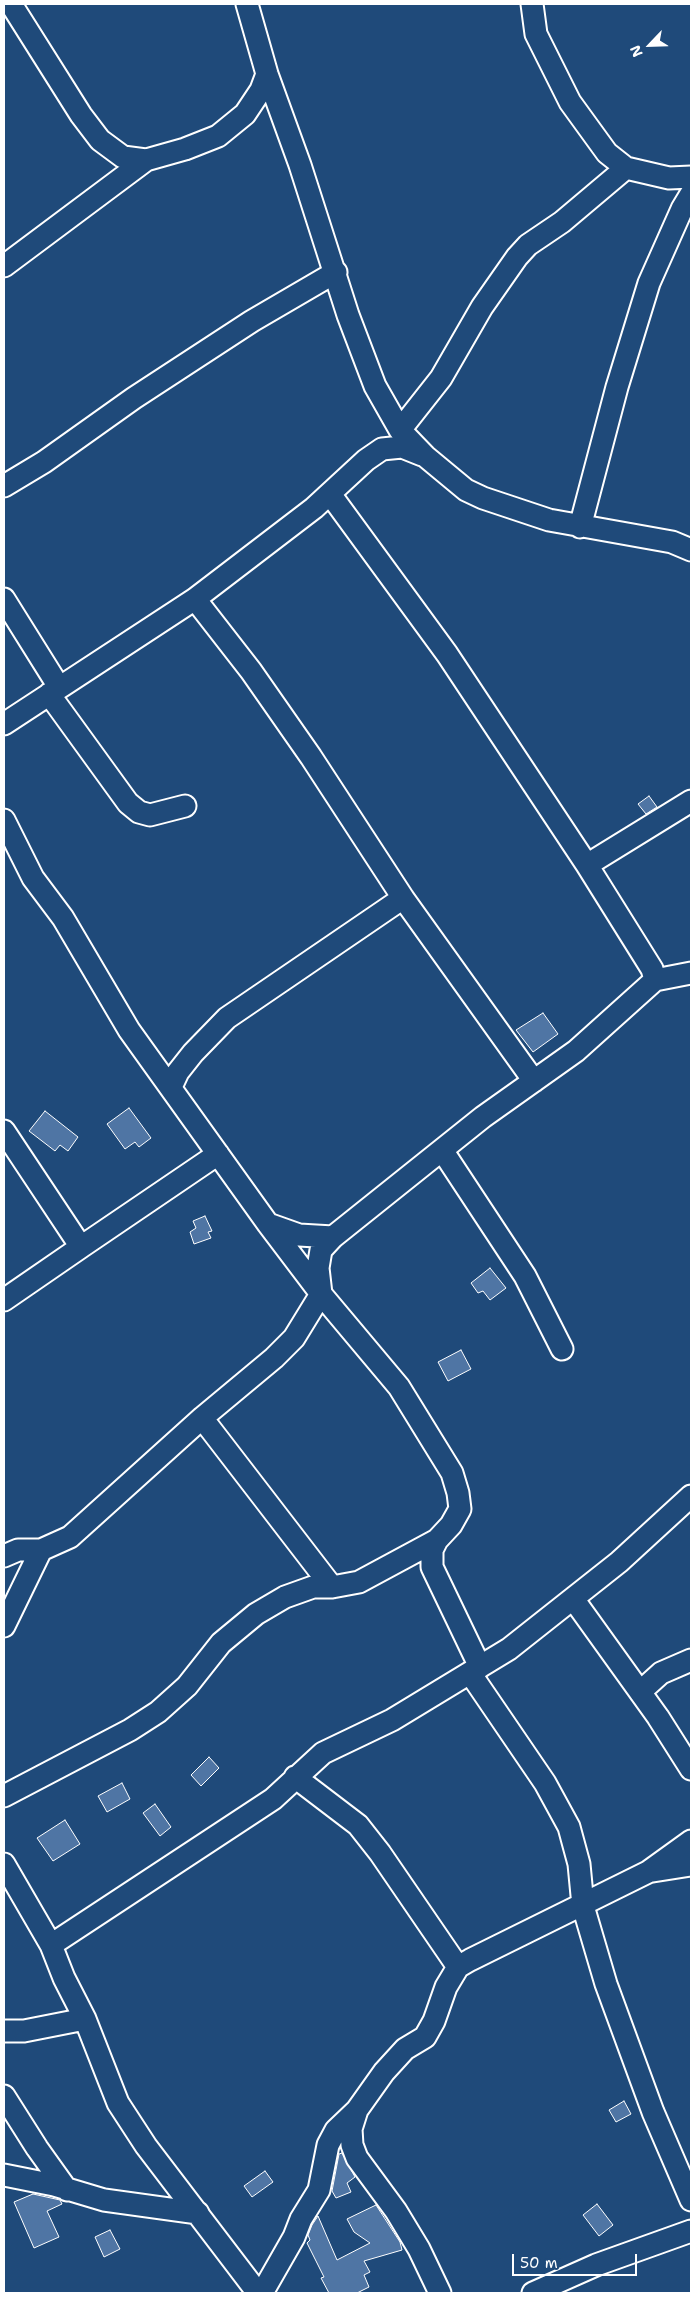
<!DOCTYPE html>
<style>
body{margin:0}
#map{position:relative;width:695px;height:2297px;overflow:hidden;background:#1f4a7a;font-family:"Shantell Sans",sans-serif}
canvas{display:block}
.frame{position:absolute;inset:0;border:5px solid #fff;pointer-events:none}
.north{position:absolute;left:625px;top:20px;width:50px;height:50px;-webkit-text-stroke:4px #1f4a7a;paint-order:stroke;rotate:246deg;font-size:14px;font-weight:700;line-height:20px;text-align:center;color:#fff}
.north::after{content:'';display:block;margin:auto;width:18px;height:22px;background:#fff;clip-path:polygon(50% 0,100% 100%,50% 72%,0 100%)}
.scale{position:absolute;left:512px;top:2254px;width:125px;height:22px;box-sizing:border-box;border:2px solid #fff;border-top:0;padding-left:6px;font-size:15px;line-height:18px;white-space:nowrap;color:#fff;-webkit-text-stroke:4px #1f4a7a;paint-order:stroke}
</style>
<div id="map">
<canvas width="695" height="2297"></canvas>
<div class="frame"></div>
<div class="north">N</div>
<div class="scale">50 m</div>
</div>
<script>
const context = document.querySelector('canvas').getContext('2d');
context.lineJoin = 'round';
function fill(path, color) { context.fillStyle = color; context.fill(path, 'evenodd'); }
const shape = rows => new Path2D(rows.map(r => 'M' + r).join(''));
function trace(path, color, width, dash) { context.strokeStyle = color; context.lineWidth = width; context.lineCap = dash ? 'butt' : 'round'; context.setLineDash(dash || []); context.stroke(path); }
const building = shape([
 [649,796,657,807,646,814,638,804,649,796],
 [543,1013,558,1034,533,1052,516,1030,543,1013],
 [129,1108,151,1138,139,1147,135,1142,125,1149,107,1124,129,1108],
 [45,1111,78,1137,68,1151,60,1145,55,1151,29,1131,45,1111],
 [205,1216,212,1231,208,1232,211,1238,194,1244,190,1232,196,1228,193,1221,205,1216],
 [490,1268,506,1288,490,1300,483,1291,478,1293,471,1283,490,1268],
 [461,1350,471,1369,448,1381,438,1362,461,1350],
 [209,1757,219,1768,201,1786,191,1775,209,1757],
 [122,1783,130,1799,107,1812,98,1796,122,1783],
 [155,1804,171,1827,160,1836,143,1813,155,1804],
 [65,1820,80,1844,53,1861,37,1838,65,1820],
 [624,2101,631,2114,616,2122,609,2110,624,2101],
 [342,2153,355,2177,347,2183,351,2192,336,2198,332,2191,339,2154,342,2153],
 [265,2171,273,2182,252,2197,244,2186,265,2171],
 [33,2194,60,2200,62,2204,47,2211,59,2237,34,2248,14,2202,33,2194],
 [597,2204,613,2225,599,2236,583,2215,597,2204],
 [376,2205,400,2242,402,2250,364,2261,370,2272,364,2275,369,2287,357,2293,329,2293,321,2278,324,2277,307,2243,310,2240,308,2235,312,2225,318,2216,337,2260,370,2243,354,2232,347,2219,376,2205],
 [110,2230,120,2249,104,2257,95,2237,110,2230]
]);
const minor = shape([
 [11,4,81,115,100,140,123,157,146,160,185,149,218,136,245,114,261,90,267,74],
 [247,4,267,74,300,165,348,315,375,386,400,430,425,456,466,490,483,498,549,520,672,542,691,550],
 [532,4,536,34,570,102,607,153,626,168,669,178,691,177],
 [4,266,146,160],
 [400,430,441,378,482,307,517,257,528,245,562,222,626,168],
 [4,486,44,462,134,398,252,321,336,272],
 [330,494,447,654,587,865],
 [580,527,617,387,649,283,682,209,691,194],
 [4,599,59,687],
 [195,599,251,671,311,757,403,898,534,1081],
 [49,694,128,803,139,812,150,815,185,806],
 [4,724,195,599,314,508,366,460,382,449,402,447,422,455],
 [4,820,33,878,63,918,129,1030,268,1224,321,1294,399,1387,452,1473,458,1493,460,1509,451,1525,437,1540,432,1550,432,1567,480,1667],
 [655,980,652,969,587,865,691,801],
 [171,1087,178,1072,193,1053,227,1018,403,898],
 [4,1131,81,1247,218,1154],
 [442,1150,525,1276,562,1349],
 [268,1224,299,1235,333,1237],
 [4,1300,81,1247],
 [202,1418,332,1587],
 [4,1556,18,1550,41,1550,70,1537,202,1418,274,1358,294,1338,321,1294,318,1268,321,1250,333,1237,483,1117,576,1051,655,980,691,973],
 [574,1600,658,1717,691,1769],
 [4,1626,41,1550],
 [470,1673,545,1783,569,1827,579,1864,583,1906,606,1984,653,2112,691,2200],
 [640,1692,661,1673,691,1660],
 [295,1777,358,1825,380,1853,458,1967],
 [4,1796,130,1730,158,1712,187,1686,221,1643,256,1614,285,1597,313,1587,332,1587,359,1582,437,1540],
 [4,1864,51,1945,64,1978,85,2019,118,2103,146,2146,258,2293],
 [653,1871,691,1865],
 [51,1945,273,1799,323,1753,392,1720,509,1649,619,1562,691,1496],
 [4,2031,24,2031,85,2019],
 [4,2096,37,2148,67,2190],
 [357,2110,351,2129,352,2145,357,2158,396,2211,419,2249,440,2293],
 [4,2175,54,2185,104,2200,198,2213],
 [262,2293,294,2237,301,2219,319,2190,328,2145,336,2130,357,2110,384,2072,405,2049,425,2037,434,2021,446,1987,458,1967,470,1960,648,1872,691,1841],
 [533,2293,596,2265,691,2231]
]);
fill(building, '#4f75a4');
trace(building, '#fff', 1);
trace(minor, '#fff', 25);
trace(minor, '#1f4a7a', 21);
</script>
